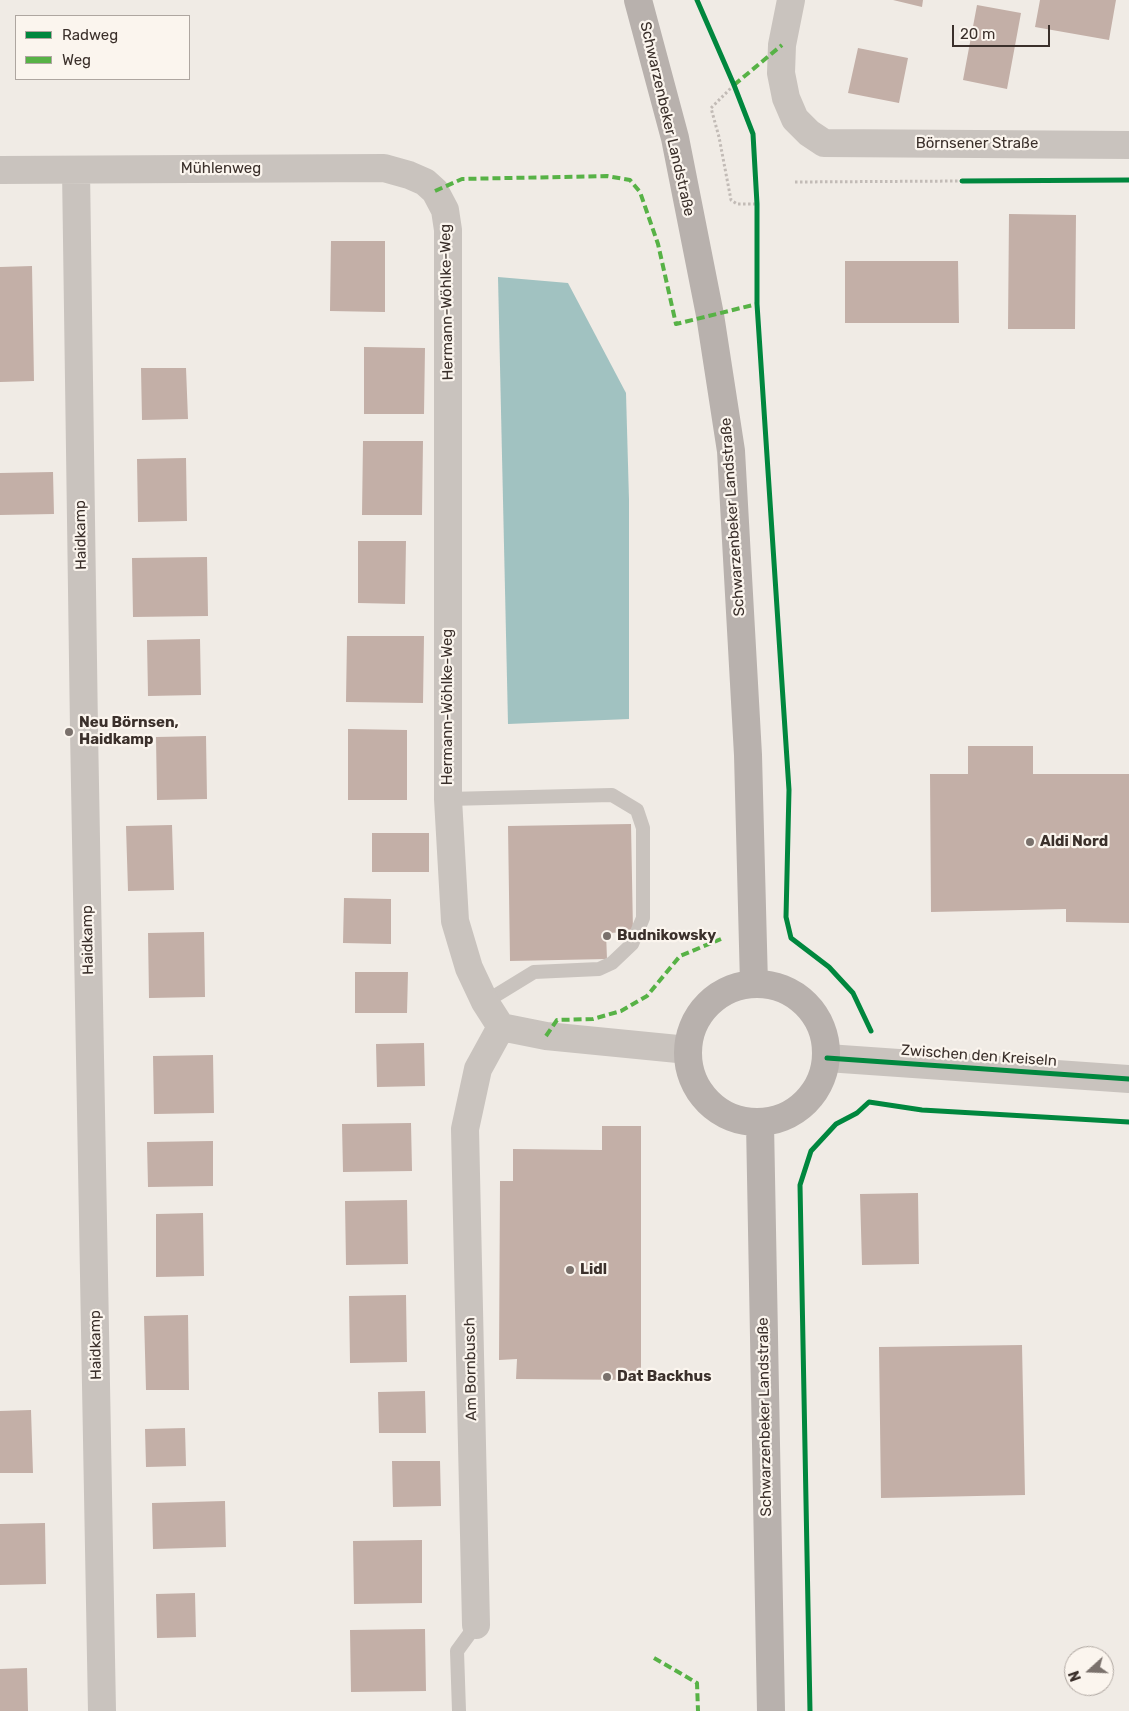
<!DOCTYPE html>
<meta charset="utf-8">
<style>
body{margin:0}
#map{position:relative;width:1129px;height:1711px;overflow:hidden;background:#f0ebe5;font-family:Rubik,sans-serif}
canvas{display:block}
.legend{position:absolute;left:15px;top:15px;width:175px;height:65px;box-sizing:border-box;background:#fbf5ee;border:1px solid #aea6a0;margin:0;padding:6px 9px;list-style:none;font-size:15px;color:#3b302b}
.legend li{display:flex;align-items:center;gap:10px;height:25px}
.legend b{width:25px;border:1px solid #aea6a0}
.north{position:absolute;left:1064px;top:1646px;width:50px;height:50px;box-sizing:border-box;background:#fbf5ee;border:1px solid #aea6a0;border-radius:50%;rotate:250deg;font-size:14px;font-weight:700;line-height:20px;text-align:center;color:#3b302b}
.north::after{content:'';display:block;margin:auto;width:18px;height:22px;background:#7a716c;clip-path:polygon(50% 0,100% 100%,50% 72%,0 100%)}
.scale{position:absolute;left:952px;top:25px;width:98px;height:22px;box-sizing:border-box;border:2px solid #3b302b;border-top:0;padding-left:6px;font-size:15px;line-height:18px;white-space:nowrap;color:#3b302b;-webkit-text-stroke:4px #fbf5ee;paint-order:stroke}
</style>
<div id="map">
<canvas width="1129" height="1711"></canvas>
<ul class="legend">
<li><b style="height:6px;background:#00873e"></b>Radweg</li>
<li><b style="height:6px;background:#57b246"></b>Weg</li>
</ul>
<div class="north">N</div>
<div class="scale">20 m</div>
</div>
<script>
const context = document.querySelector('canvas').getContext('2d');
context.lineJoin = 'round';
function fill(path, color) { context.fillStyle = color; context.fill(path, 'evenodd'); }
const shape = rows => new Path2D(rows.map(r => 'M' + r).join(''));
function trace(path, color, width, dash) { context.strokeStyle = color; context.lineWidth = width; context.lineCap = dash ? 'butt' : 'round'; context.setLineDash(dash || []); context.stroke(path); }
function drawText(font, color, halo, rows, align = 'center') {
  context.font = font + ' Rubik,sans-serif'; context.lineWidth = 4.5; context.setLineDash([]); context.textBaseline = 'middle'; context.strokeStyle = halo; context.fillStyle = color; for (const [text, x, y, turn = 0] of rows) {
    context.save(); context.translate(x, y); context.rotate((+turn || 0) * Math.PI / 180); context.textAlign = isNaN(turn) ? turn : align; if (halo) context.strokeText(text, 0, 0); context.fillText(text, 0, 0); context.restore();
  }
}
const water = shape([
 [498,277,568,283,626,393,629,500,629,719,508,724]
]);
const building = shape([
 [893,0,923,0,922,7],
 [1040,0,1116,0,1109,40,1035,27],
 [977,5,1021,13,1007,89,963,80],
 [858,48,908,58,899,103,848,93],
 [1009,214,1076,215,1075,329,1008,329],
 [331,241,385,241,385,312,330,311],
 [845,261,958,261,959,323,845,323],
 [32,266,34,381,0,382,0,267],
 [364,347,425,348,424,414,364,414],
 [141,368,186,368,188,419,142,420],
 [363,441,423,441,422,515,362,515],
 [186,458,187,521,138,522,137,459],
 [53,472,54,514,0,515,0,473],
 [358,541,406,541,405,604,358,603],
 [207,557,208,616,133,617,132,558],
 [347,636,424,636,423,703,346,702],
 [200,639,201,695,148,696,147,640],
 [348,729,407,730,407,800,348,800],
 [206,736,207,799,157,800,156,737],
 [968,746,1033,746,1033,774,1129,774,1129,923,1066,922,1066,909,931,912,930,774,968,774],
 [631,824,633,932,606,933,607,959,510,961,508,826],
 [172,825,174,890,128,891,126,826],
 [372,833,429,833,429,872,372,872],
 [344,898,391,899,391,944,343,943],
 [204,932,205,997,149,998,148,933],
 [355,972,408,972,407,1013,355,1013],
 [424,1043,425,1086,377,1087,376,1044],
 [213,1055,214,1113,154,1114,153,1056],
 [411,1123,412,1171,343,1172,342,1124],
 [602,1126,641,1126,641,1380,516,1379,517,1359,499,1360,500,1181,513,1181,513,1149,602,1150],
 [213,1141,213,1186,148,1187,147,1142],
 [918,1193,919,1264,862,1265,860,1194],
 [407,1200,408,1264,346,1265,345,1201],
 [203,1213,204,1276,156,1277,156,1214],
 [406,1295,407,1362,350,1363,349,1296],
 [188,1315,189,1390,146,1390,144,1316],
 [1022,1345,1025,1495,881,1498,879,1347],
 [425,1391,426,1433,379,1433,378,1392],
 [31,1410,33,1473,0,1473,0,1411],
 [185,1428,186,1466,146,1467,145,1429],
 [392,1461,440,1461,441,1506,393,1507],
 [225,1501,226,1547,153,1549,152,1503],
 [45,1523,46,1584,0,1585,0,1524],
 [422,1540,422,1603,354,1604,353,1541],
 [195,1593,196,1637,157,1638,156,1594],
 [425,1629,426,1691,351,1692,350,1630],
 [27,1668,28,1711,0,1711,0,1669]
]);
const path = shape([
 [734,85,711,108,719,137,731,200,737,204,757,204],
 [795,182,962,181]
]);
const service = shape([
 [448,799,612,795,637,810,643,828,643,918,632,944,612,963,599,969,534,972,485,1002],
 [459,1711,457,1651,476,1625]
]);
const minor = shape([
 [791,0,782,45,781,73,786,98,795,119,809,133,824,143,1129,145],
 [0,170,384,168,409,175,425,182,435,191,445,210,448,230,448,799,455,921,469,968,485,1002,501,1027,546,1036,688,1050],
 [76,170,84,730,102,1711],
 [476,1625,465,1129,478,1069,501,1027]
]);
const tertiary = shape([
 [827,1058,1129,1079]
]);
const primary = shape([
 [638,0,675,138,710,315,731,451,748,755,754,984],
 '688 1053a69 69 0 1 1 138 0a69 69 0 1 1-138 0Z',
 [760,1123,771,1711]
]);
const quiet = shape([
 [734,85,782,45],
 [435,191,462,179,607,176,630,180,640,192,658,244,676,324,757,304],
 [546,1036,557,1020,593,1019,621,1011,647,996,680,956,721,939],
 [654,1658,697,1683,698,1711]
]);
const cycleway = shape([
 [697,0,734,85,753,134,757,204,757,304,789,790,786,917,791,938,829,967,853,993,871,1031],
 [962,181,1129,180],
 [827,1058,1129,1079],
 [810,1711,800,1185,811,1151,836,1124,857,1113,869,1102,922,1110,1129,1122]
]);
const markers = [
 [69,732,5,"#7a716c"],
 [1030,842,5,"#7a716c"],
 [607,936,5,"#7a716c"],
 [570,1270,5,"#7a716c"],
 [607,1377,5,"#7a716c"]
];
const streetNames = [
 ["Schwarzenbeker Landstraße",667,119,77],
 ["Börnsener Straße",977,144],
 ["Mühlenweg",221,169],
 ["Hermann-Wöhlke-Weg",447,302,-91],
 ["Schwarzenbeker Landstraße",733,517,-94],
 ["Haidkamp",81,535,-91],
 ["Hermann-Wöhlke-Weg",448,707,-90],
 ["Haidkamp",88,940,-91],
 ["Zwischen den Kreiseln",979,1056,4],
 ["Haidkamp",96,1345,-91],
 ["Am Bornbusch",471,1369,-91],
 ["Schwarzenbeker Landstraße",765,1417,-91]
];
const poiNames = [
 ["Neu Börnsen,",79,723],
 ["Haidkamp",79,740],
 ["Aldi Nord",1040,842],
 ["Budnikowsky",617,936],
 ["Lidl",580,1270],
 ["Dat Backhus",617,1377]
];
fill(water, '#a1c2c1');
fill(building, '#c3afa7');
trace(path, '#c2bbb6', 3, [2.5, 2.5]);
trace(service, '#c9c3be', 14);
trace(minor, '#c9c3be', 28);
trace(tertiary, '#c9c3be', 28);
trace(primary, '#b8b1ad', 28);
trace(quiet, '#57b246', 4, [8, 4]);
trace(cycleway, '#00873e', 5);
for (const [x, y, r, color] of markers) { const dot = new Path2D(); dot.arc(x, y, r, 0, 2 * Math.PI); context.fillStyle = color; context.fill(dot); trace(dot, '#fbf5ee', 2); }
drawText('15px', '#3b302b', '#fbf5ee', streetNames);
drawText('bold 15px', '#3b302b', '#fbf5ee', poiNames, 'left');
</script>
